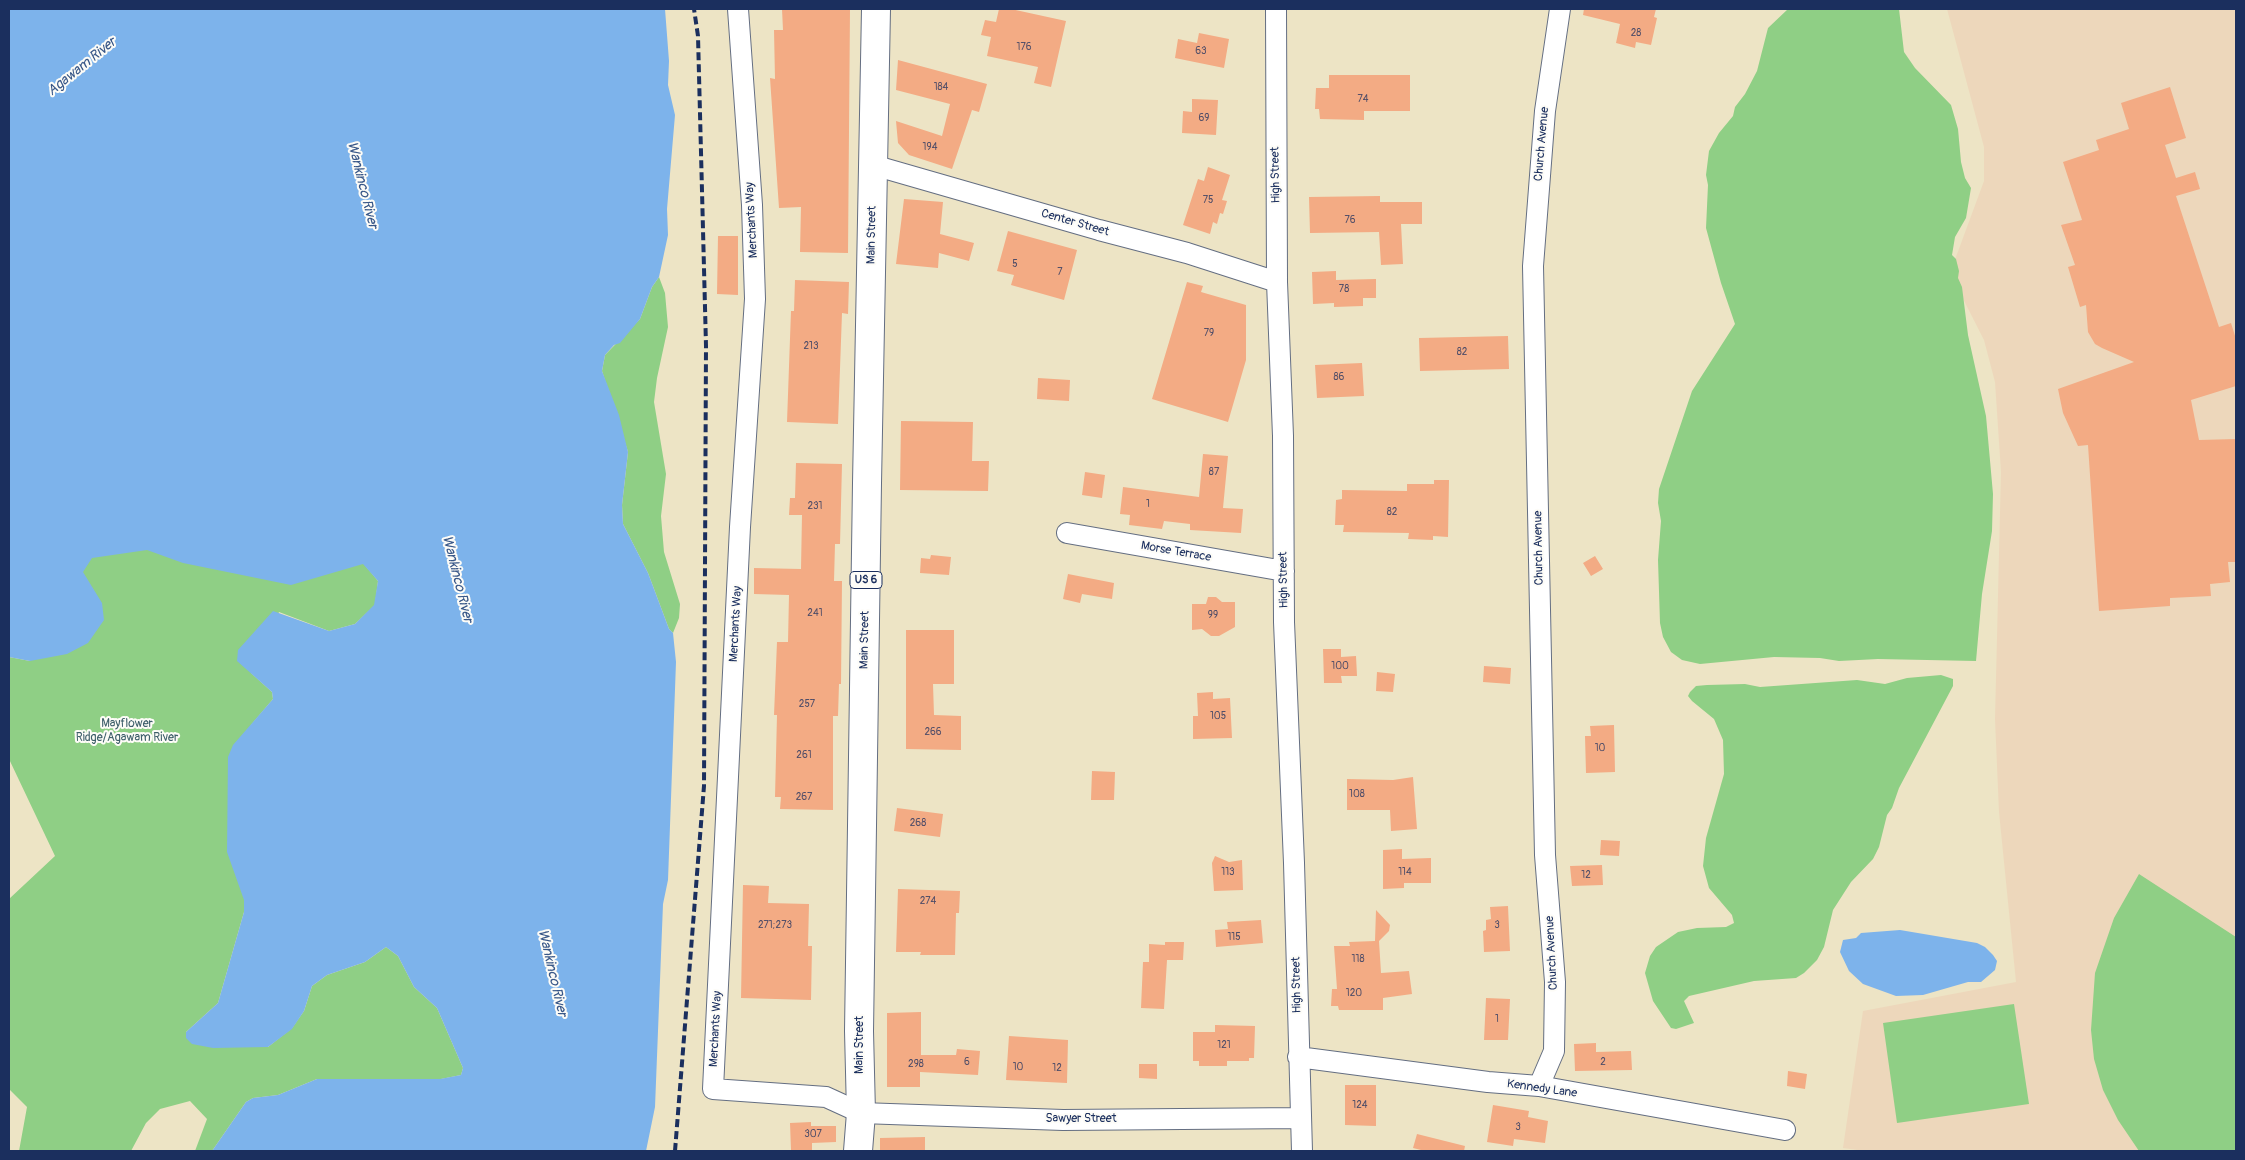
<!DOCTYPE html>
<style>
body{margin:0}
#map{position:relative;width:2245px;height:1160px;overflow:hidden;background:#ede4c5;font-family:Pangolin,sans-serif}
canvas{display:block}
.frame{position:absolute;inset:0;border:10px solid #1b2f5e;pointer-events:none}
</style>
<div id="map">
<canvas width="2245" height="1160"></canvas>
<div class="frame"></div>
</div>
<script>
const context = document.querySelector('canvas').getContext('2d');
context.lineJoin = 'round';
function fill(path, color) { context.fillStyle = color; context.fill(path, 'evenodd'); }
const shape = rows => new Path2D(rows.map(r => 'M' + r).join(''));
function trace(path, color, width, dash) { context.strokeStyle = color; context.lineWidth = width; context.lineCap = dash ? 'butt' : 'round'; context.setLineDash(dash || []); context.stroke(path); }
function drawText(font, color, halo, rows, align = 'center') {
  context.font = font + ' Pangolin,sans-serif'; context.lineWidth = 4; context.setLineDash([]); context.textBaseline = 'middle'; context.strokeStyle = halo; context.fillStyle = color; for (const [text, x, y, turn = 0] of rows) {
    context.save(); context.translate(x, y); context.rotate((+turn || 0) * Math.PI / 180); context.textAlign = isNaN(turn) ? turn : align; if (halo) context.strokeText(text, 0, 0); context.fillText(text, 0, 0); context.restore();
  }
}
const built = shape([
 [1947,9,2236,9,2236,1151,1865,1151,1843,1148,1863,1011,2016,982,1999,812,1995,719,2001,472,1995,382,1984,340,1953,279,1953,265,1984,181,1984,147]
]);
const green = shape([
 [1788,9,1899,9,1904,52,1915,68,1951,105,1958,129,1961,162,1965,178,1971,188,1966,218,1955,237,1952,255,1956,259,1959,271,1958,278,1962,287,1968,335,1986,416,1993,494,1992,531,1982,594,1976,661,1878,659,1839,661,1820,658,1774,657,1700,664,1682,660,1671,652,1663,637,1660,623,1658,560,1661,521,1658,503,1659,489,1692,391,1735,324,1721,283,1706,228,1708,185,1706,175,1709,151,1719,133,1733,116,1735,107,1745,94,1757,71,1768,28],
 [659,277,665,293,668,327,657,378,654,402,666,474,661,516,664,552,680,604,679,618,673,633,669,629,648,573,623,524,622,505,628,452,602,371,605,355,640,319,652,287],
 [76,535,364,564,378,581,375,605,355,624,329,631,279,612,251,673,272,692,273,699,251,725,244,912,218,1003,186,1032,268,1047,292,1028,304,1011,312,986,327,975,365,962,386,947,398,956,414,987,437,1008,463,1068,461,1075,441,1079,317,1079,278,1095,253,1098,246,1102,212,1151,195,1151,207,1119,190,1101,160,1109,146,1123,131,1151,19,1151,27,1107,9,1089,9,899,55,856,9,759,9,657,30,661],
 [1941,675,1953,679,1953,686,1899,788,1892,808,1887,815,1879,847,1873,859,1851,882,1833,910,1824,947,1817,960,1804,973,1796,978,1754,981,1689,996,1684,1001,1694,1023,1676,1029,1671,1028,1653,1001,1645,973,1650,956,1656,947,1678,932,1697,928,1726,927,1734,923,1732,915,1709,888,1703,866,1706,838,1724,774,1723,740,1714,719,1692,701,1688,696,1690,692,1696,686,1707,685,1745,684,1760,687,1857,680,1885,684,1907,678],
 [2139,874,2236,937,2236,1151,2139,1151,2118,1120,2103,1090,2094,1059,2091,1030,2095,973,2114,918],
 [2014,1004,2029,1104,1897,1123,1883,1023]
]);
const water = shape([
 [9,9,665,9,669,61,668,85,675,115,667,209,668,235,659,277,652,287,640,319,620,343,614,345,605,355,602,371,619,415,628,452,622,505,623,524,648,573,669,629,673,633,676,662,668,880,663,904,655,1107,646,1151,212,1151,246,1102,253,1098,278,1095,317,1079,440,1079,461,1075,463,1068,437,1008,414,987,398,956,386,947,365,962,327,975,312,986,304,1011,292,1029,268,1047,213,1048,192,1044,186,1038,186,1032,218,1003,244,912,244,900,227,852,228,757,233,745,273,699,272,692,237,661,238,650,273,611,329,631,355,624,374,605,378,581,363,564,291,585,183,563,147,550,92,558,83,572,102,603,104,620,88,643,67,654,30,661,9,657],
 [1900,930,1977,943,1985,947,1993,955,1997,961,1995,970,1981,982,1968,982,1923,995,1896,996,1863,984,1849,971,1840,952,1843,940,1856,938,1861,933]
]);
const building = shape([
 [782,9,850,9,848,253,800,252,801,207,779,208,770,78,775,79,774,30,783,30],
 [999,9,1011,9,1066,21,1051,87,1034,83,1038,67,987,56,991,37,981,35,985,20,996,22],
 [1584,9,1656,9,1654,17,1657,18,1651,45,1636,42,1635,48,1616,43,1620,24,1583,15],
 [1199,33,1229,39,1224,68,1175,58,1178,39,1197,43],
 [898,60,987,84,979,112,972,110,952,169,909,155,898,143,896,121,942,136,950,104,896,90],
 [1329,75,1410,75,1410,111,1364,111,1364,120,1320,119,1319,109,1315,109,1316,88,1329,88],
 [2170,87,2186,138,2165,145,2176,178,2195,172,2200,189,2176,196,2219,327,2231,323,2236,339,2236,386,2191,400,2199,440,2236,439,2236,562,2228,562,2230,582,2210,584,2211,596,2170,598,2170,606,2099,611,2088,445,2078,446,2063,413,2058,389,2134,362,2102,348,2095,344,2088,332,2086,305,2080,307,2068,267,2075,265,2061,225,2082,220,2063,162,2099,150,2096,140,2129,129,2121,103],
 [1192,99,1218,100,1216,135,1182,133,1183,111,1192,112],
 [1208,167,1230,175,1222,200,1227,201,1223,214,1220,213,1217,224,1213,222,1210,234,1183,225,1198,179,1204,181],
 [1380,196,1380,202,1422,202,1422,224,1401,224,1403,264,1381,265,1379,232,1310,233,1309,197],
 [904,199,943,202,940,234,974,243,969,261,939,253,938,268,896,264],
 [1008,231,1077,250,1064,300,1011,285,1014,275,997,271],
 [718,236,738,236,738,295,717,294],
 [1336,271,1336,280,1376,279,1376,298,1363,298,1363,306,1334,307,1334,303,1313,304,1312,272],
 [795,280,849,282,848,314,842,313,838,424,787,422,791,311,794,311],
 [1187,282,1203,286,1201,292,1246,305,1246,360,1228,422,1152,399],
 [1508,336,1509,369,1420,371,1419,338],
 [1362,363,1364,396,1317,398,1315,365],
 [1038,378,1070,380,1069,401,1037,399],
 [901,421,973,422,972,461,989,461,988,491,900,490],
 [1203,454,1228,456,1223,508,1243,509,1241,533,1190,530,1190,524,1164,521,1162,529,1129,525,1130,515,1120,514,1123,487,1199,497],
 [796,463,842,464,840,544,835,544,834,581,842,581,841,684,839,684,838,716,833,716,833,810,780,809,781,797,775,797,777,715,774,715,777,642,788,642,789,595,754,594,754,568,801,569,802,515,789,515,790,498,795,498],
 [1085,472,1105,475,1102,498,1082,495],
 [1434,480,1449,480,1448,537,1433,536,1433,540,1408,539,1409,533,1343,532,1344,525,1335,525,1336,500,1342,499,1342,490,1407,491,1407,484,1434,484],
 [931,555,951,557,949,575,920,573,921,558,930,559],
 [1595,556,1603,569,1591,576,1583,563],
 [1068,574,1114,583,1112,599,1082,594,1080,603,1063,599],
 [1208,597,1216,597,1222,602,1235,602,1235,627,1219,636,1211,636,1202,629,1192,630,1192,604,1206,604],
 [906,630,954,630,954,684,933,684,934,715,961,716,961,750,906,749],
 [1323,649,1341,649,1341,657,1356,656,1357,676,1341,676,1342,683,1324,683],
 [1484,666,1511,668,1510,684,1483,682],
 [1377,672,1395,674,1393,692,1376,691],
 [1213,692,1213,699,1230,698,1232,738,1193,739,1193,716,1198,716,1197,693],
 [1614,725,1615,772,1586,773,1585,736,1591,736,1590,726],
 [1092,771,1115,772,1114,800,1091,800],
 [1413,777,1417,829,1391,831,1390,810,1347,810,1347,779,1393,780],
 [897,808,943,814,940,837,894,831],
 [1601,840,1620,841,1619,856,1600,855],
 [1402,849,1402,859,1431,858,1431,883,1404,883,1404,888,1383,889,1383,850],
 [1215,856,1229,862,1242,860,1243,890,1214,891,1212,863],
 [1602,865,1603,885,1572,886,1570,866],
 [743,885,769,886,768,903,809,904,808,946,812,946,811,1000,741,998],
 [898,889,960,891,959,913,956,913,955,955,920,955,921,952,896,952],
 [1508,906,1510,951,1484,952,1483,931,1486,930,1486,920,1491,919,1490,907],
 [1376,910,1390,925,1389,931,1379,941,1381,973,1409,971,1412,994,1383,998,1383,1010,1339,1010,1338,1006,1331,1006,1332,989,1337,989,1334,946,1350,946,1349,942,1375,941],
 [1261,920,1263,943,1216,947,1215,930,1228,929,1227,922],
 [1165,942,1184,942,1183,960,1167,960,1164,1009,1141,1008,1143,962,1149,962,1149,944,1165,945],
 [1486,998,1510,999,1508,1040,1484,1040],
 [921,1012,921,1055,956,1055,957,1049,980,1051,978,1075,920,1072,920,1087,887,1087,887,1013],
 [1215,1025,1255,1026,1254,1058,1249,1058,1249,1061,1227,1061,1227,1066,1199,1066,1199,1061,1193,1061,1193,1032,1215,1032],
 [1009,1036,1068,1040,1067,1083,1006,1080],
 [1596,1043,1596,1052,1631,1051,1632,1070,1575,1071,1574,1044],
 [1139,1064,1157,1064,1157,1079,1139,1078],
 [1788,1071,1807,1074,1805,1089,1787,1086],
 [1345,1085,1376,1085,1376,1126,1345,1125],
 [1493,1105,1529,1111,1528,1117,1548,1121,1545,1143,1514,1139,1513,1146,1487,1142],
 [811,1122,811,1126,836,1126,836,1142,812,1143,812,1150,791,1150,790,1123],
 [1417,1134,1465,1146,1464,1151,1425,1151,1413,1148],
 [925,1137,925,1151,880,1151,880,1138]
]);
const street = shape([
 [738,9,752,205,755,299,740,527,713,1089,826,1097,861,1113,1063,1120,1301,1118],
 [1276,9,1277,282,1283,436,1284,622,1294,863,1302,1151],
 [873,165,1099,230,1187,253,1277,282],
 [1067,533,1284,571],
 [1298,1057,1488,1082,1539,1086,1785,1130],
 [1539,1086,1554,1051,1555,982,1545,855,1533,266,1545,111,1560,9]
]);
const primary = shape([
 [858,1151,861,1113,859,1031,867,483,876,9]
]);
const rail = shape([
 [675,1151,704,786,706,346,698,36,694,9]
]);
const numberNames = [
 ["28",1636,33],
 ["176",1024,47],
 ["63",1201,51],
 ["184",941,87],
 ["74",1363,99],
 ["69",1204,118],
 ["194",930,147],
 ["75",1208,200],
 ["76",1350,220],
 ["5",1015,264],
 ["7",1060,272],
 ["78",1344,289],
 ["79",1209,333],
 ["213",811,346],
 ["82",1462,352],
 ["86",1339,377],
 ["87",1214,472],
 ["1",1148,504],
 ["231",815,506],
 ["82",1392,512],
 ["241",815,613],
 ["99",1213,615],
 ["100",1340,666],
 ["257",807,704],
 ["105",1218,716],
 ["266",933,732],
 ["10",1600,748],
 ["261",804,755],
 ["108",1357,794],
 ["267",804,797],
 ["268",918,823],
 ["113",1228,872],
 ["114",1405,872],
 ["12",1586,875],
 ["274",928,901],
 ["271;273",775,925],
 ["3",1497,925],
 ["115",1234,937],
 ["118",1358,959],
 ["120",1354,993],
 ["1",1497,1019],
 ["121",1224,1045],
 ["6",967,1062],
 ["2",1603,1062],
 ["298",916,1064],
 ["10",1018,1067],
 ["12",1057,1068],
 ["124",1360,1105],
 ["3",1518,1127],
 ["307",813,1134]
];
const shields = [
 [866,580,32]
];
const shieldNames = [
 ["US 6",866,580]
];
const streetNames = [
 ["Church Avenue",1542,144,-85],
 ["High Street",1276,175,-91],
 ["Merchants Way",752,220,-93],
 ["Center Street",1075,223,16],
 ["Main Street",872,235,-89],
 ["Church Avenue",1539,548,-91],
 ["Morse Terrace",1176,552,10],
 ["High Street",1284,580,-91],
 ["Merchants Way",736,624,-87],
 ["Main Street",865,640,-89],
 ["Church Avenue",1552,953,-93],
 ["High Street",1297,985,-91],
 ["Merchants Way",716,1029,-87],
 ["Main Street",860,1045,-90],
 ["Kennedy Lane",1542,1089,8],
 ["Sawyer Street",1081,1119]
];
const parkNames = [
 ["Mayflower",127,724],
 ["Ridge/Agawam River",127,738]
];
const waterNames = [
 ["Agawam River",82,67,-39],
 ["Wankinco River",362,185,76],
 ["Wankinco River",457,579,76],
 ["Wankinco River",552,973,77]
];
fill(built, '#edd7bb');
fill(green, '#8fcf85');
fill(water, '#7db3eb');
fill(building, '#f3ab84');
trace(street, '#646e82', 22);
trace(primary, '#646e82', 30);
trace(street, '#fff', 20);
trace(primary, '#fff', 28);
trace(rail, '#1b2f5e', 4, [8, 4]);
drawText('10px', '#514e68', null, numberNames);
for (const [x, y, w] of shields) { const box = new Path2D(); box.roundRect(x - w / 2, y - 8.5, w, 17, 4); context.fillStyle = '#fdfcf7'; context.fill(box); trace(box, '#1b2f5e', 1); }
drawText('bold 11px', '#1b2f5e', null, shieldNames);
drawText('12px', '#1b2f5e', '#fdfcf7', streetNames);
drawText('12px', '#3e5f6a', '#fdfcf7', parkNames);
drawText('italic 14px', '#385788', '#fdfcf7', waterNames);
</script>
